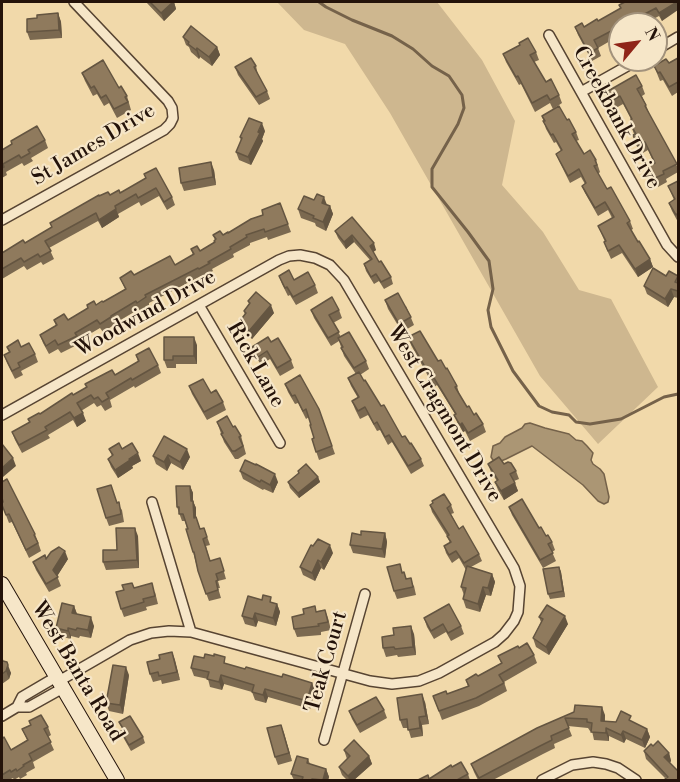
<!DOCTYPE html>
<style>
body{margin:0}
#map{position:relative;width:680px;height:782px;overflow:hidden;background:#f1d9aa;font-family:"Libre Bodoni",serif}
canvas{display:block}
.frame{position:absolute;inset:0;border:3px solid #24130a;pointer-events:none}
.north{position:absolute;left:608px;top:12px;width:60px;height:60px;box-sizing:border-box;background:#f6e6c8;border:2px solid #a2927c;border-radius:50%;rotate:61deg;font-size:16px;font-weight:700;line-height:24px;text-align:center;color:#24130a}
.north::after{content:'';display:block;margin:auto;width:21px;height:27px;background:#8f2418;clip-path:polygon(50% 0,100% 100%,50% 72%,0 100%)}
</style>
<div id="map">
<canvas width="680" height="782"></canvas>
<div class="frame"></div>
<div class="north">N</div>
</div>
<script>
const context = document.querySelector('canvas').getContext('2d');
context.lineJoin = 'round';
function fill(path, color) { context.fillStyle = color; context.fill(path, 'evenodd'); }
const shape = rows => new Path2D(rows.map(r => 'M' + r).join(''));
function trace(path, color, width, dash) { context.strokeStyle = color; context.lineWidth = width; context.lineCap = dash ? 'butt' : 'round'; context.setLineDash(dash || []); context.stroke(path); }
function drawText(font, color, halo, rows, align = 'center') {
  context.font = font + ' "Libre Bodoni",serif'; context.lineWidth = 4.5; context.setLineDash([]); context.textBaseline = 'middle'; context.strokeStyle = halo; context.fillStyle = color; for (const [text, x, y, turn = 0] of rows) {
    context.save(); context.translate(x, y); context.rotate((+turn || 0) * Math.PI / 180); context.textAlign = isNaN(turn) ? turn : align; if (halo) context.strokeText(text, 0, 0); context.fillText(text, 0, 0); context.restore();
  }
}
const green = shape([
 [277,2,437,2,482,60,515,121,502,185,543,232,579,290,611,299,658,387,598,444,540,376,390,113,345,44,304,30]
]);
const water = shape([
 [530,423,545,428,569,434,576,440,582,441,587,446,593,453,591,460,593,464,600,469,604,474,609,497,608,502,604,504,598,501,583,485,532,446,506,459,501,461,493,460,491,457,493,446,500,443,505,437,522,428,525,424,530,423]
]);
const stream = shape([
 [319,2,326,7,352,20,392,36,413,49,432,66,449,76,462,95,464,108,458,124,432,169,432,187,468,232,489,261,493,289,488,310,491,327,513,371,539,406,552,412,569,415,576,422,590,424,621,419,664,397,678,394]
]);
const street = shape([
 [549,35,667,245,678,257],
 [656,50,678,37],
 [581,92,638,60],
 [2,220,164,130,170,124,173,118,172,108,168,101,74,2],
 [199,305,280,443],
 [2,415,279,260,289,256,300,255,315,258,330,265,344,280,514,568,520,586,518,612,514,621,504,634,495,642,439,673,419,681,392,684,370,681,191,632,169,631,151,633,130,640,59,681],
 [152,502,191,632],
 [17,707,29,707,63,688],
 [2,716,17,707,22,697,56,677],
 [324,740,365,594],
 [542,780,572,765,593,762,606,764,618,768,636,780]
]);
const secondary = shape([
 [2,584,117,780]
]);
const wall = shape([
 [146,2,174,2,176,9,164,21],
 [678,2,662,21,659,16,644,24,620,24,620,41,617,37,598,48,601,56,592,61,578,35,575,27,584,27,598,21,621,9,619,5],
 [58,13,61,22,62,38,30,40,27,32,37,18],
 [183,37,217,47,220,55,212,66,200,57,199,59,191,52,189,47,186,45],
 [536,52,539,60,534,62,546,82,559,95,562,103,553,109,550,103,535,112,521,84,519,85,506,62,503,54],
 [678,58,678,92,672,96,663,80,660,81,654,66,669,63],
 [256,66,258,75,267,91,270,99,259,105,238,75,235,67],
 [82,73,119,88,127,96,131,110,117,118,109,103,104,106,97,94,93,96,85,81],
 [642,86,645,94,642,96,646,105,649,113,649,114,678,168,678,172,666,179,667,182,658,187,652,174,649,166,654,163,648,150,641,154,635,143,633,135,634,134,630,123,632,122,631,119,623,104,616,108,608,91],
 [542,116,567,120,576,132,579,140,576,141,584,154,596,160,600,172,598,174,607,189,630,221,633,229,631,230,638,242,650,259,653,267,638,277,622,253,611,259,607,250,604,242,605,242,598,226,612,218,608,210,598,216,585,193,582,186,585,184,581,177,570,183,559,161,556,154,561,151,556,142,554,143,546,129],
 [265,131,262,139,263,141,251,165,239,160,236,152,241,141,240,137],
 [45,140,48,148,31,158,33,161,24,166,22,163,6,172,7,175,2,178,2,150],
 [214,170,216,185,184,191,181,183],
 [146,178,172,197,175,205,167,210,159,196,141,206,139,202,118,214,119,217,102,228,98,221,49,248,54,259,43,265,41,262,27,270,24,266,2,279,2,253,25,243,52,227,50,223,99,196,110,195,120,193],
 [678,181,678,222,672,211,669,203,674,200,668,186],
 [280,203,291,232,268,240,267,237,250,243,250,245,233,254,234,257,212,269,213,271,202,277,201,276,149,303,149,305,140,311,139,309,114,324,114,325,103,332,100,328,78,341,79,344,61,353,58,349,49,354,43,343,40,335,56,326,54,320,68,320,88,309,87,305,96,305,103,302,125,289,120,278,175,265,193,255,191,249,200,251,215,242,215,240,213,235,223,235,228,233,263,215],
 [327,205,330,206,333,214,326,231,316,226,315,223,301,218,298,209],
 [352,217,376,250,373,252,379,262,391,277,393,284,384,289,379,281,374,284,366,271,364,264,370,260,354,242,346,249,338,238,335,231],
 [279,276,315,285,318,293,296,305,290,295,288,296,282,284],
 [666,276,678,276,678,298,674,297,668,307,647,294,644,286],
 [385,300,406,306,414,325,402,332,388,309],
 [248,301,274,313,252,339,242,330,239,322,245,315,244,311,249,304],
 [311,310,339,310,342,318,333,323,341,337,366,361,369,369,360,375,402,437,410,444,421,459,424,466,411,474,392,442,388,445,380,430,377,431,368,415,360,419,355,409,352,401,358,398,351,386,348,378,356,374,344,356,339,341,331,346,314,318],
 [408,337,438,361,446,369,457,386,459,393,467,407,483,424,486,432,470,441,465,431,463,432,457,422,455,414,437,385,434,387,411,345],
 [271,342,291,360,294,368,280,376,270,359,261,365,255,355,252,347],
 [197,345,197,364,176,364,176,368,167,368,164,360],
 [7,347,21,347,35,354,38,362,21,371,23,375,15,379,7,363,4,355,9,352],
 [136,355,158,365,161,373,135,388,134,386,110,400,112,407,105,411,101,405,97,407,94,403,81,411,86,421,77,427,73,420,48,435,50,438,22,453,15,440,12,432,30,422,28,419,40,414,73,395,115,375,138,362],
 [285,384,319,409,335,454,319,460,312,439,314,438,309,417,306,419,298,403,295,404,288,392],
 [189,386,211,393,223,402,226,410,207,420,192,394],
 [217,422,233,427,241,436,246,454,238,459,235,459,224,442],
 [164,436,190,457,183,470,171,463,167,471,156,464,153,456],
 [109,449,122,449,141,461,132,466,133,468,118,478,111,467,108,459,112,456],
 [488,464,504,464,516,471,519,479,514,481,518,491,504,500,498,490,495,482,497,481,491,472],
 [240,471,278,482,273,493,264,489,263,490,243,479],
 [298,471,318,477,320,482,299,498,290,488,288,482,299,474],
 [2,482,35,534,38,542,41,551,29,558,12,522,9,523,2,505],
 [111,485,117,503,122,510,124,522,109,526,106,518],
 [190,486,193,493,193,501,196,508,196,517,200,529,204,528,210,545,206,546,210,561,222,565,226,579,218,581,220,588,218,588,221,598,209,601,198,571,185,521,182,521,177,507],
 [430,505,451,505,454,513,451,514,459,529,479,554,482,561,471,567,492,574,495,582,491,596,486,595,480,612,466,608,463,599,464,595,461,587,466,570,459,558,452,563,446,553,444,546,450,543,447,536,432,512],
 [509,507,539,528,552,542,555,550,552,552,556,561,543,568,512,515],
 [385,533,387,542,385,558,353,553,350,545,361,535],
 [138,536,139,568,106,570,103,562,117,550],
 [333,553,324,570,321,568,315,581,303,575,300,567],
 [46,559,68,559,57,576,61,586,49,592,36,570,33,562],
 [559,567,561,572,565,597,550,599,548,594],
 [403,572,407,579,414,586,416,595,397,599,394,591],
 [132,583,134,588,155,592,158,604,146,607,147,610,124,617,121,609,124,590],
 [273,603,277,604,280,612,276,626,258,621,256,627,245,624,242,616],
 [74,606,77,614,94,626,91,638,80,636,79,638,71,636,71,639,59,636,56,628],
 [325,610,328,618,331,630,321,632,321,635,297,637,294,629,317,611],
 [539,617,568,624,549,655,536,647,533,638,541,622],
 [424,618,461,626,464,634,451,641,446,632,434,639,427,627],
 [414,634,416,655,398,657,397,655,386,657,383,648,394,635],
 [519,648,534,655,537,663,504,682,507,691,479,706,442,720,433,696,447,694,468,687,466,680,478,676,501,663,498,656],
 [172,652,180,680,162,684,161,680,153,682,150,674,160,659],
 [214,656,228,665,245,669,312,683,315,691,310,709,268,697,266,703,255,700,252,692,224,684,222,690,210,687,208,679,194,676,191,668,204,658],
 [2,659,11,673,9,679,2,684],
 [129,675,123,714,109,711,106,703],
 [425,702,429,724,422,725,423,736,411,738,408,728,403,728,400,720],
 [384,710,387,718,360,733,352,719,349,711],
 [574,712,605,715,605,722,633,722,647,729,650,737,645,748,626,739,624,743,609,736,609,741,594,740,592,731,590,731,588,728,568,726,572,736,554,744,555,748,543,754,493,780,478,780,474,772,471,764],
 [29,721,48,727,51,735,48,737,54,750,33,762,35,768,26,773,27,775,20,779,19,777,14,780,13,778,9,780,2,780,2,739,11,750,27,740,22,729,30,725],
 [119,722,143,737,145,743,131,751,123,737,121,731,123,730],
 [281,725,292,761,278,765,275,757],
 [653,746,669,753,671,761,670,763,678,771,665,778,646,759,644,751],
 [344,750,369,756,372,764,354,780,347,780,342,775,339,767,347,759],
 [308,759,310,764,326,769,329,777,328,780,294,780,291,774],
 [452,767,468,774,470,780,418,780,429,779]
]);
const shadedWall = shape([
 [173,2,174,2,176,9,164,21,161,13],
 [677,2,678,2,678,10,662,21,659,13],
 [58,13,61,22,62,38,59,30],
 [217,47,220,55,212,66,209,57],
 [197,48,200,57,199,59,196,50],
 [262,123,265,131,262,139,263,141,251,165,248,157],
 [211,162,214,170,216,185,213,177],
 [324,197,327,205,322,203],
 [330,206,333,214,326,231,323,222],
 [116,209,119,217,102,228,99,220],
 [352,235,354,242,346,249,344,242],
 [374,243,376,250,372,253,370,246],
 [650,259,653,267,638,277,635,269],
 [671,289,674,297,668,307,665,299],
 [271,305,274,313,252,339,249,331],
 [194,337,197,345,197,364,194,356],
 [83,413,86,421,77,427,74,418],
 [462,423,465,431,463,432,460,425],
 [187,449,190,457,183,470,180,462],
 [138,453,141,461,132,466,133,468,118,478,115,470],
 [168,455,171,463,167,471,164,462],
 [13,458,16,466,3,477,2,474,2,468],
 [275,474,278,482,273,493,270,485],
 [318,477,320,482,299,498,298,493],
 [515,483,518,491,504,500,501,491],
 [190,486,193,493,193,501,196,508,196,526,194,518,191,501],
 [135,528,138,536,139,568,137,560],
 [385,533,387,542,385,558,382,549],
 [330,545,333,553,324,570,321,562],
 [65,551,68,559,56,578,53,570],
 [318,560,321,568,315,581,312,573],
 [559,567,561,572,565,597,563,591],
 [492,574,495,582,491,596,488,588],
 [483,587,486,595,480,612,478,604],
 [277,604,280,612,276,626,273,618],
 [74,606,77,614,72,613],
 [255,613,258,621,256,627,253,619],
 [565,616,568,624,549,655,546,647],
 [91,617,94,626,91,638,88,630],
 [411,626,414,634,416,655,413,647],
 [68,628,71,636,71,639,68,631],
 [172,652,175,660,180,680,177,672],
 [8,665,11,673,9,679,6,671],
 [126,667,129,675,123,714,120,705],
 [221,675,224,684,222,690,219,682],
 [312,683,315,691,310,709,307,701],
 [265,689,268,697,266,703,263,695],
 [422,694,425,702,429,724,426,716],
 [602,707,605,715,604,730,601,721],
 [419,717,422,725,423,736,420,728],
 [281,725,284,733,292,761,289,753],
 [606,728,609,736,609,741,606,733],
 [647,729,650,737,645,748,642,740],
 [623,731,626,739,624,743,621,735],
 [669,753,671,761,667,765,664,757],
 [369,756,372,764,354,780,349,780,348,776],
 [326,769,329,777,328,780,323,780]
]);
const building = shape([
 [150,2,173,2,161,13,150,2],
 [625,2,677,2,659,13,656,8,626,24,620,24,620,36,619,36,615,29,594,40,598,48,589,53,575,27,582,23,584,27,597,19,598,21,621,8,619,5,625,2],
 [58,13,59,30,27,32,27,19,37,18,37,15,58,13],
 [191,26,217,47,209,57,197,48,196,50,188,44,189,42,183,37,191,26],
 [528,38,536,52,530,55,546,82,551,79,559,95,550,100,547,95,532,103,518,76,516,77,503,54,520,45,519,43,528,38],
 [251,58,256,66,254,67,267,91,256,97,235,67,251,58],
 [678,58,678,82,669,87,660,72,658,73,654,66,666,59,669,63,678,58],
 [103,60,119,88,121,86,127,96,125,97,128,102,114,109,106,95,101,98,94,86,91,88,82,73,103,60],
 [636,75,642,86,637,89,646,105,645,106,677,164,663,171,664,174,655,178,649,166,655,163,645,142,638,146,633,135,636,134,630,123,632,122,631,119,632,119,620,96,613,100,608,91,636,75],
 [559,106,567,120,569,119,576,132,572,134,584,154,590,150,596,160,595,160,597,165,594,166,607,189,611,187,630,221,627,223,638,242,639,241,650,259,635,269,619,245,608,251,604,242,606,241,598,226,614,217,605,202,595,208,582,186,586,183,579,169,568,176,556,154,562,150,553,134,551,135,543,121,545,121,542,116,559,106],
 [249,118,262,123,258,132,260,133,248,157,236,152,242,138,240,137,249,118],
 [37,126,45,140,28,150,30,153,21,158,19,155,3,164,4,167,2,168,2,150,12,144,11,141,37,126],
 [211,162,213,177,181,183,179,168,211,162],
 [156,168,172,197,164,202,156,188,138,198,136,194,115,206,116,209,99,220,96,213,45,241,51,251,40,257,38,254,24,262,21,258,2,269,2,253,23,240,25,243,52,227,50,223,99,195,99,196,108,192,110,195,119,190,120,193,146,178,144,174,156,168],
 [678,181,678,213,676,215,669,203,675,199,668,186,678,181],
 [317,194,324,197,322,203,330,206,323,222,313,218,314,216,298,209,304,196,314,200,317,194],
 [280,203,288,224,265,232,264,229,246,235,247,237,230,247,231,249,208,262,210,263,199,269,198,268,145,295,146,297,137,303,136,301,111,316,111,317,100,324,97,320,75,333,77,336,58,345,55,340,46,346,40,335,57,325,54,320,64,314,68,320,88,308,87,305,94,301,96,305,102,301,103,302,126,289,120,278,131,271,134,275,170,256,175,265,194,254,191,249,197,246,200,251,215,242,214,241,216,239,213,235,220,231,223,235,228,232,228,233,251,219,263,215,262,210,280,203],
 [352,217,374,243,370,246,379,262,381,261,391,277,381,282,376,274,371,277,364,264,372,259,352,235,344,242,335,231,352,217],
 [653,268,666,276,669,271,678,276,675,282,678,283,678,291,671,289,665,299,644,286,653,268],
 [289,270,294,280,308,272,315,285,293,297,287,287,285,288,279,276,289,270],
 [256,292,271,305,249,331,239,322,246,313,244,311,250,303,248,301,256,292],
 [398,293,411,317,399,324,385,300,398,293],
 [332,297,339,310,329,315,339,332,328,338,311,310,332,297],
 [420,331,438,361,441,360,446,369,447,368,457,386,455,387,467,407,469,406,474,415,476,413,483,424,468,433,462,423,460,425,454,415,456,414,434,378,432,379,408,337,420,331],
 [349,332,366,361,354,368,341,348,343,347,338,338,349,332],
 [164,337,194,337,194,356,173,356,173,360,164,360,164,337],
 [268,337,271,342,278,338,291,360,277,368,267,351,258,357,252,347,268,337],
 [18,340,21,347,29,343,35,354,18,363,20,367,12,371,4,355,10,352,7,347,18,340],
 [149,348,158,365,132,380,131,378,106,393,109,398,102,402,98,397,94,399,91,395,77,403,83,413,74,418,70,412,45,427,47,430,19,445,12,432,30,422,28,419,39,413,40,414,72,393,73,395,87,387,85,384,112,370,115,375,139,361,136,355,149,348],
 [359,372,364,381,365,380,381,406,384,405,402,437,405,436,410,444,411,443,421,459,408,466,389,435,385,437,377,422,374,424,365,407,358,411,352,401,359,397,348,378,359,372],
 [300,375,319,409,332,446,316,452,312,439,314,438,310,425,311,425,306,409,303,411,295,395,292,396,285,384,300,375],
 [203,379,211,393,216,390,223,402,204,412,189,386,203,379],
 [227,416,233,427,235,426,241,436,239,437,243,446,235,451,232,451,221,434,223,433,217,422,227,416],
 [164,436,187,449,180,462,168,455,164,462,153,456,164,436],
 [119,443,122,449,132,443,138,453,129,459,130,460,115,470,108,459,113,455,109,449,119,443],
 [2,444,13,458,2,468,2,444],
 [499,457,504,464,508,462,511,463,516,471,510,474,515,483,501,491,495,482,498,480,488,464,499,457],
 [245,460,256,465,256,464,275,474,270,485,261,480,260,482,240,471,245,460],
 [306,464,318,477,298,493,288,482,299,473,298,471,306,464],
 [7,479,35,534,34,535,38,543,26,550,9,514,6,515,2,505,2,503,3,502,2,498,2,482,7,479],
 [111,485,117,503,119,502,121,514,106,518,97,489,111,485],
 [176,486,190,486,191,501,193,501,194,518,196,517,200,529,204,528,207,537,203,539,210,561,220,558,224,571,216,574,218,580,216,581,218,590,206,594,198,571,194,552,193,552,186,529,188,529,183,514,179,514,179,507,177,507,176,486],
 [444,494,451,505,447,508,459,529,463,526,479,554,464,563,456,551,449,555,444,546,451,542,447,536,449,535,430,505,433,503,432,501,444,494],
 [522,499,539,528,541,527,546,536,548,535,552,542,548,544,553,553,540,560,509,507,522,499],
 [116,528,135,528,137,560,103,562,103,550,117,550,116,528],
 [361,531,385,533,382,549,350,545,352,533,361,535,361,531],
 [318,539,330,545,321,562,318,560,312,573,300,567,311,545,313,546,318,539],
 [59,547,65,551,53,570,58,577,46,584,33,562,45,555,46,559,51,552,59,547],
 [400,564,402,573,404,572,406,579,411,578,413,587,394,591,387,567,400,564],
 [467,566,492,574,488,588,483,587,478,604,463,599,466,588,461,587,467,566],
 [559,567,563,591,548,594,543,569,559,567],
 [132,583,134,588,152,583,155,596,143,599,144,602,121,609,116,592,124,590,122,585,132,583],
 [263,595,271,597,270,602,277,604,273,618,255,613,253,619,242,616,248,596,262,600,263,595],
 [62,603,74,606,72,613,91,617,88,630,77,628,76,630,68,628,68,631,56,628,62,603],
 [449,604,461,626,448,633,443,624,431,631,424,618,449,604],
 [547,605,565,616,546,647,533,638,543,619,539,617,547,605],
 [315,606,316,612,325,610,328,622,318,624,319,626,294,629,292,617,304,614,303,609,315,606],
 [411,626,413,647,395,649,394,647,383,648,382,637,394,635,393,628,411,626],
 [527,643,534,655,499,675,504,683,476,698,439,711,433,696,446,691,447,694,469,686,466,680,476,674,478,676,502,663,498,656,518,646,519,648,527,643],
 [172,652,177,672,159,676,158,672,150,674,147,662,160,659,159,655,172,652],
 [205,654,214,656,214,654,225,657,224,663,245,669,246,667,282,677,283,674,312,683,307,701,265,689,263,695,252,692,254,685,221,675,219,682,207,679,209,672,191,668,194,656,204,658,205,654],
 [2,659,3,661,7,662,8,665,6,671,2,674,2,659],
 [113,665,126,667,120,705,106,703,113,665],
 [422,694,426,716,419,717,420,728,408,730,407,719,400,720,397,698,422,694],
 [376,697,384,710,357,725,349,711,376,697],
 [575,705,602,707,601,721,616,722,621,711,631,716,629,720,647,729,642,740,623,731,621,735,606,728,606,733,591,732,592,723,587,722,587,719,565,718,569,728,551,736,552,740,540,746,479,778,471,764,537,728,574,712,575,705],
 [41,715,48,727,44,729,51,742,29,754,32,760,23,765,24,766,17,771,16,769,11,772,10,770,2,775,2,739,4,737,11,750,28,740,22,729,31,725,29,721,41,715],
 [130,716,143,737,129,745,121,731,124,730,119,722,130,716],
 [281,725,289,753,275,757,267,728,281,725],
 [354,740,369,756,348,776,339,767,350,756,344,750,354,740],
 [658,741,669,753,664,757,678,771,678,780,666,780,665,779,668,777,644,751,651,744,653,746,658,741],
 [297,756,308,759,307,763,326,769,323,780,312,779,311,780,302,780,303,777,291,774,297,756],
 [461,762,468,774,457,780,418,780,428,775,429,779,451,765,452,767,461,762]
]);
const streetNames = [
 ["Creekbank Drive",616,118,61],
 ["St James Drive",94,145,-31],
 ["Woodwind Drive",146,314,-29],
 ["Rick Lane",255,365,60],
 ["West Cragmont Drive",444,414,59],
 ["Teak Court",327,662,-74],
 ["West Banta Road",77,672,59]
];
fill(green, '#ceb78f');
fill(water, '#ab9674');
trace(water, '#75624a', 1.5);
trace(stream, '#75624a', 3);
trace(street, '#574432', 12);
trace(secondary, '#24130a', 16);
trace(street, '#f6e6c8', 9);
trace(secondary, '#f6e6c8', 14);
fill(wall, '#7b6950');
fill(shadedWall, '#645541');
fill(building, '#8f7a5d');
trace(building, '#645541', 1.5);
drawText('21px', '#24130a', '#f6e6c8', streetNames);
</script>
